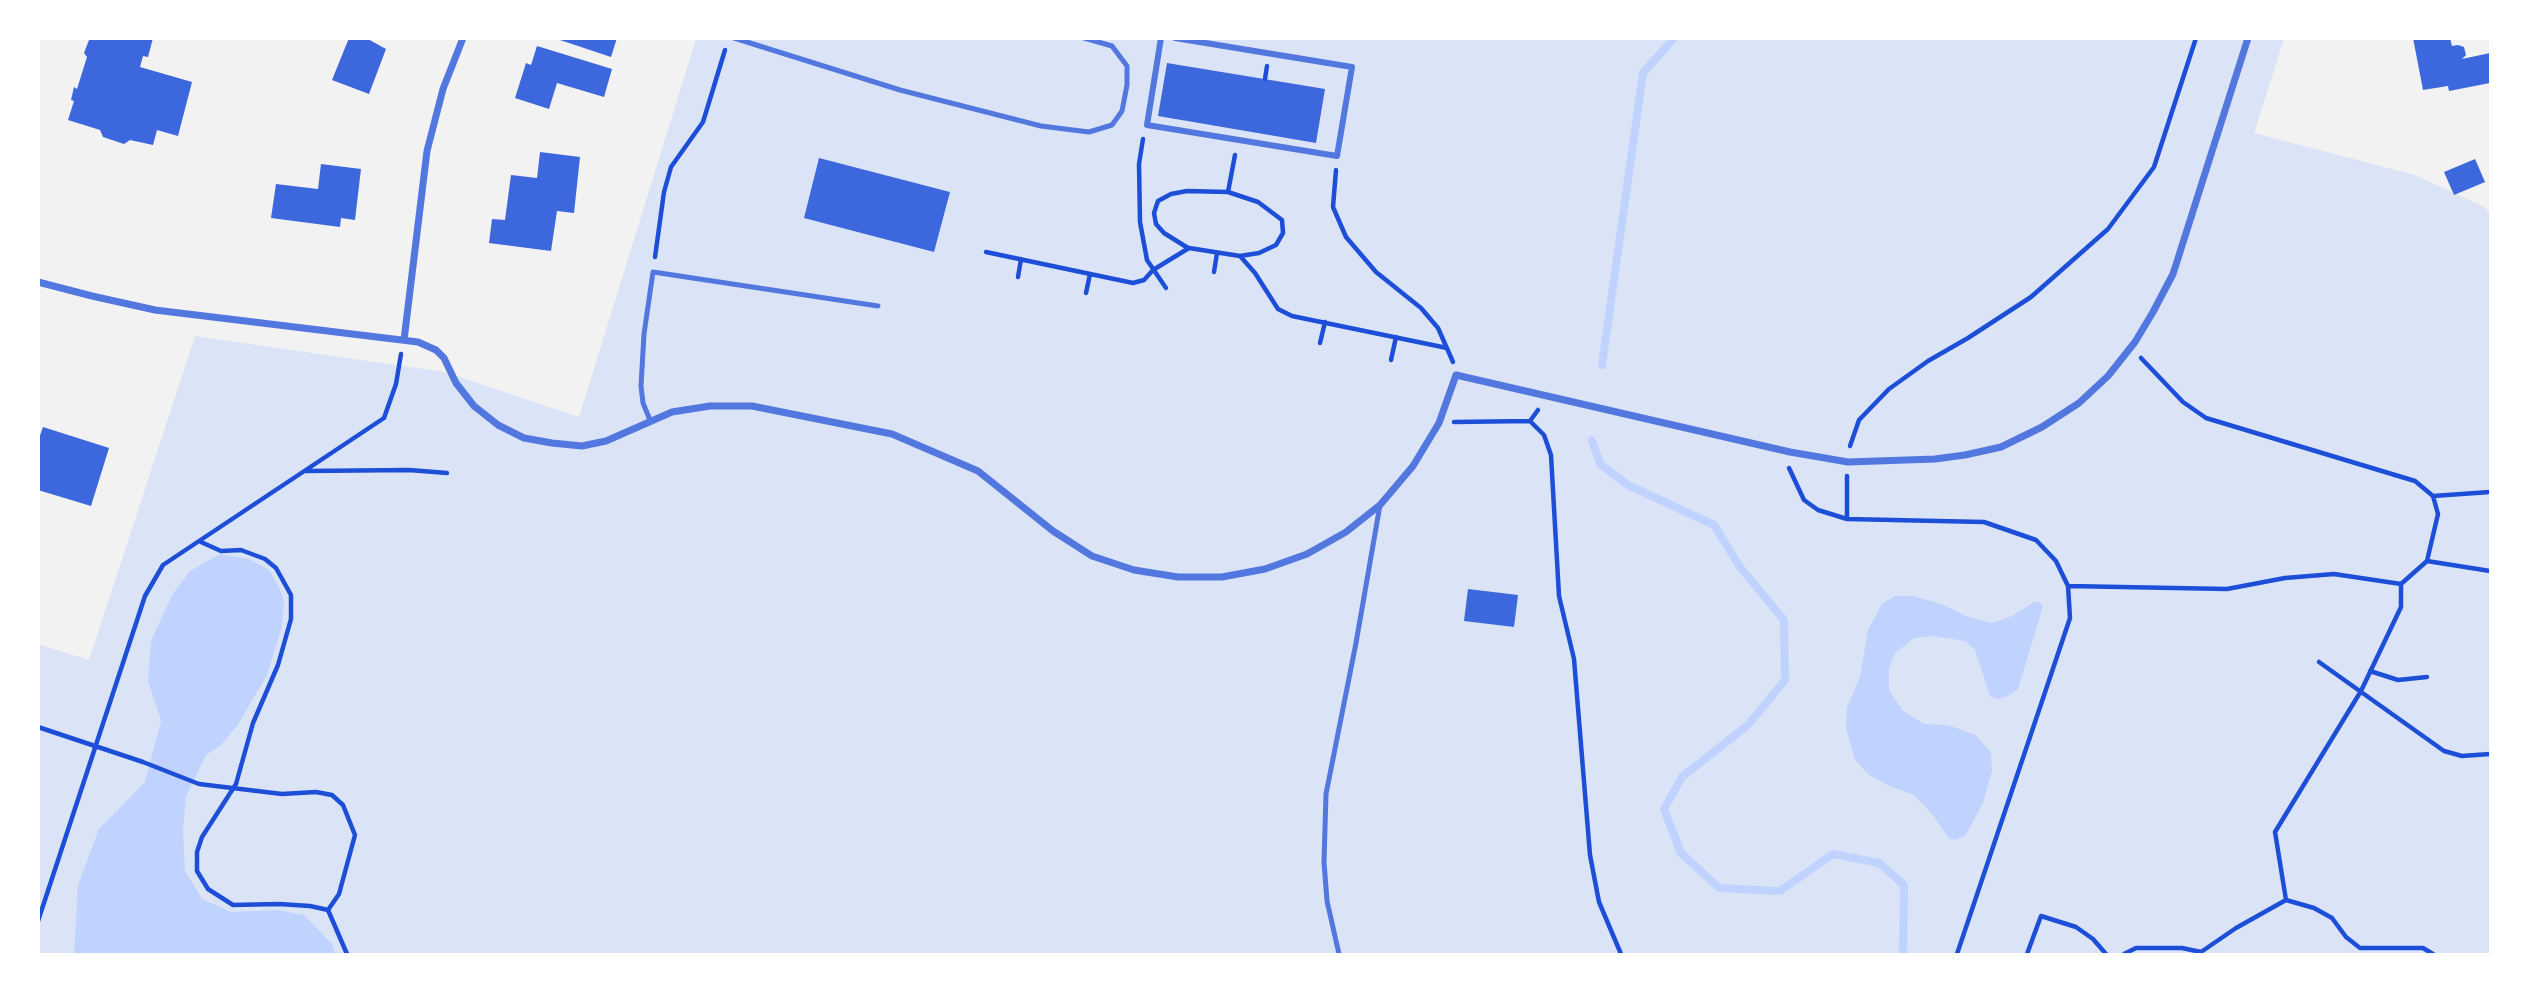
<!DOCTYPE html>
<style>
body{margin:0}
#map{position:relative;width:2529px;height:993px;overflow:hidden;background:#f2f2f2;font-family:"Titillium Web",sans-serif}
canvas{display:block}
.frame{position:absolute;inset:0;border:40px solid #fff;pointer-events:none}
</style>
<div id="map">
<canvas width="2529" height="993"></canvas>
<div class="frame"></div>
</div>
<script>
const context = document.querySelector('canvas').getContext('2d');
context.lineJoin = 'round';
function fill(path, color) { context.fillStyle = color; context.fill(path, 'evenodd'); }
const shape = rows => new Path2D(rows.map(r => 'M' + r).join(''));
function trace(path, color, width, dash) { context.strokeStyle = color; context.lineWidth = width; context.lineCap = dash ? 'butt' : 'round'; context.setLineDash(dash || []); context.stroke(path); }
const green = shape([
 [696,39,2284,39,2254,133,2415,175,2484,207,2490,213,2490,954,39,954,38,644,89,660,195,336,445,372,579,417]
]);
const water = shape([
 [220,554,249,559,269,570,279,587,284,601,282,627,267,675,237,726,221,745,206,755,186,796,183,829,185,871,202,899,231,912,277,910,304,915,332,944,335,954,74,954,78,885,99,829,145,782,161,721,148,681,151,641,172,595,190,571],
 [1895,596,1913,596,1941,604,1968,617,1992,623,2012,616,2034,602,2039,602,2043,606,2018,689,2008,696,1998,699,1990,696,1975,650,1965,641,1933,636,1914,638,1895,653,1889,668,1889,690,1903,711,1924,724,1948,725,1976,735,1991,753,1992,771,1983,803,1965,836,1955,840,1949,838,1931,813,1914,795,1890,786,1869,775,1855,760,1846,728,1847,707,1860,677,1868,630,1882,604]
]);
const stream = shape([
 [1602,365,1643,73,1674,38],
 [1592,440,1600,464,1628,485,1714,525,1740,567,1784,620,1785,680,1748,725,1682,777,1664,809,1681,853,1719,888,1780,891,1833,854,1879,863,1904,885,1903,954]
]);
const building = shape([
 [93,38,153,38,148,57,143,56,140,67,192,82,178,136,157,130,153,145,130,140,124,144,103,137,100,130,68,120,74,101,71,100,74,87,77,89,87,57,84,53,89,40],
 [349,38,366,38,386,49,369,94,332,80],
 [554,38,617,38,611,57],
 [2413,38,2450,38,2452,46,2458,45,2464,47,2466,55,2462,59,2490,53,2490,83,2449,91,2448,86,2423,90],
 [537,46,612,69,604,97,557,83,549,109,515,98,526,63,531,65],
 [1167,63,1325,89,1316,143,1158,116],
 [540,152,580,157,574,213,557,211,551,251,489,243,492,219,505,220,511,175,537,178],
 [819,158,950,192,934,252,804,218],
 [2475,159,2485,182,2454,195,2444,172],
 [321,164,361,169,355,220,341,218,340,227,271,218,276,184,318,189],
 [43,427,109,448,91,506,38,490,38,441],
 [1468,589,1518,595,1514,627,1464,621]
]);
const path = shape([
 [1265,79,1267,66],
 [1143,139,1139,164,1140,222,1147,260,1166,288],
 [1336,170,1333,207,1346,237,1376,272,1421,308,1438,328,1453,362],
 [1228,192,1235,155],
 [1188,248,1164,233,1156,224,1154,213,1158,201,1171,194,1187,191,1228,192,1258,202,1282,220,1283,233,1276,245,1259,253,1240,256],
 [986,252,1133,283,1144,280,1153,270,1189,248,1240,256,1255,273,1278,309,1292,316,1447,348],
 [655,257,664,192,671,167,703,122,725,50],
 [1214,272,1217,253],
 [1018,277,1021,259],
 [1086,293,1090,274],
 [1320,343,1325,322],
 [2141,358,2183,402,2206,418,2415,481,2433,496,2438,514,2427,561,2401,584,2401,607,2361,691,2275,832,2286,900],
 [1391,360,1396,337],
 [1530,421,1544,435,1551,455,1559,596,1574,659,1590,855,1599,902,1621,954],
 [1454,422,1530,421,1538,410],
 [1850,446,1859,420,1889,389,1928,361,1968,338,2031,297,2108,229,2154,167,2196,38],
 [1789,468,1804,500,1818,510,1847,519],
 [305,471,409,470,447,473],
 [1847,476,1847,519,1984,522,2036,540,2056,561,2068,586,2070,618,1957,954],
 [2433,496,2490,492],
 [201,542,221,551,241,550,265,559,276,568,291,595,291,619,278,665,253,723,236,784,202,837,197,852,197,871,208,889,233,905,279,904,310,906,328,910,347,954],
 [2427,561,2490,571],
 [2068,586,2227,589,2285,578,2334,574,2401,584],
 [2319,662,2444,751,2462,756,2490,754],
 [2370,671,2398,680,2427,677],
 [38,727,143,762,199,784,282,794,316,792,332,795,343,805,355,835,339,894,328,910],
 [38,921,145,596,163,565,384,418,396,384,401,354],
 [2027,954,2041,916,2076,927,2093,939,2106,954],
 [2124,954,2136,948,2182,948,2201,952,2236,928,2286,900,2314,908,2332,918,2346,937,2360,948,2423,948,2433,954]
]);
const service = shape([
 [734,38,900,90,1041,126,1089,132,1112,125,1122,111,1127,85,1127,66,1112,46,1084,38],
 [650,420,643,403,641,386,644,334,653,272,878,306],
 [1339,954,1327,901,1324,862,1326,794,1356,643,1380,505]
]);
const pedestrian = shape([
 [1161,38,1147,125,1337,156,1352,67,1175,38]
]);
const minor = shape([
 [38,282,92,296,155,310,418,342,436,350,444,358,456,383,474,406,498,425,524,438,552,443,582,446,606,441,672,412,710,406,752,406,892,434,978,471,1053,531,1092,556,1134,570,1178,577,1222,577,1265,569,1307,554,1346,532,1380,505,1413,466,1439,423,1456,375,1790,452,1848,462,1935,459,1965,455,2001,447,2042,427,2079,403,2108,376,2135,342,2153,312,2173,274,2248,38],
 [404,340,427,151,443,89,463,38]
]);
fill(green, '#dbe4f7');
fill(water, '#bfd3fe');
trace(stream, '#bfd3fe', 8);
fill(building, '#3d67dc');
trace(path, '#1d4ed8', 4.5);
trace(service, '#5277de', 5);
trace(pedestrian, '#5277de', 6);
trace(minor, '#5277de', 7);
</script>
